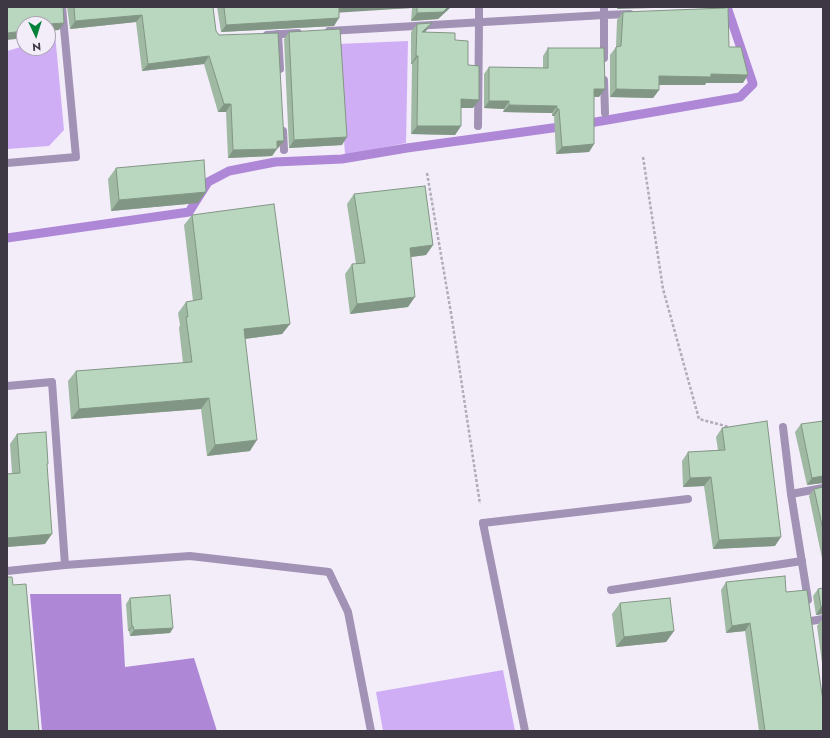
<!DOCTYPE html>
<style>
body{margin:0}
#map{position:relative;width:830px;height:738px;overflow:hidden;background:#f3edfa;font-family:Jost,sans-serif}
canvas{display:block}
.frame{position:absolute;inset:0;border:8px solid #3e3845;pointer-events:none}
.north{position:absolute;left:16px;top:16px;width:40px;height:40px;box-sizing:border-box;background:#f3edfa;border:1px solid #aba5b2;border-radius:50%;rotate:176deg;font-size:11px;font-weight:700;line-height:16px;text-align:center;color:#3e3845}
.north::after{content:'';display:block;margin:auto;width:14px;height:18px;background:#038039;clip-path:polygon(50% 0,100% 100%,50% 72%,0 100%)}
</style>
<div id="map">
<canvas width="830" height="738"></canvas>
<div class="frame"></div>
<div class="north">N</div>
</div>
<script>
const context = document.querySelector('canvas').getContext('2d');
context.lineJoin = 'round';
function fill(path, color) { context.fillStyle = color; context.fill(path, 'evenodd'); }
const shape = rows => new Path2D(rows.map(r => 'M' + r).join(''));
function trace(path, color, width, dash) { context.strokeStyle = color; context.lineWidth = width; context.lineCap = dash ? 'butt' : 'round'; context.setLineDash(dash || []); context.stroke(path); }
const green = shape([
 [55,34,64,130,49,146,7,149,7,51,24,46,24,48,48,48,48,36],
 [408,41,406,143,345,155,338,44],
 [503,670,515,731,383,731,376,692]
]);
const water = shape([
 [30,594,121,594,125,667,194,658,217,731,42,731]
]);
const stream = shape([
 [584,124,740,97,753,84,727,7],
 [7,238,189,212,208,182,229,171,275,162,342,159,407,148,567,126]
]);
const path = shape([
 [643,157,663,289,699,419,729,427],
 [427,173,451,313,480,504]
]);
const lane = shape([
 [278,34,280,69],
 [478,126,479,22],
 [283,131,284,150],
 [791,494,823,488],
 [483,523,688,499],
 [611,590,802,561],
 [811,621,823,619]
]);
const street = shape([
 [479,7,479,22],
 [329,31,604,15,604,7],
 [267,35,298,33],
 [604,58,604,15,630,14],
 [604,80,605,113],
 [7,163,76,157,62,7],
 [7,386,52,382,65,565],
 [783,427,791,494,808,600],
 [483,523,525,731],
 [7,571,65,565,190,556,329,572,348,612,371,731]
]);
const wall = shape([
 [67,7,213,7,216,31,284,141,278,148,277,148,272,156,228,158,226,112,218,112,204,64,142,71,136,22,70,29],
 [217,7,451,7,438,19,411,21,412,8,366,10,339,12,334,26,221,32],
 [623,12,729,47,743,83,706,83,705,85,659,85,659,90,653,98,610,97,610,55,616,47,617,20],
 [432,23,425,32,455,40,468,65,473,108,461,108,461,126,455,135,411,134,412,64,411,64,411,32,417,24],
 [289,32,342,145,289,148,284,39],
 [548,48,599,97,594,97,594,144,589,152,556,154,554,116,552,116,552,113,503,112,504,109,484,108,484,74,489,67,543,68,543,56],
 [116,168,198,203,111,211,108,179],
 [354,194,433,245,426,255,411,257,408,307,350,314,345,274,352,264,356,264,347,204],
 [192,215,290,324,282,334,245,339,250,451,207,456,201,409,71,419,68,381,76,371,183,363,179,328,180,325,178,313,186,302,193,301,184,225],
 [801,424,823,483,807,485,795,432],
 [722,428,775,546,713,549,704,486,683,487,682,461,688,452,718,450,716,437],
 [17,434,47,465,45,544,7,547,7,474,12,473,10,444],
 [823,487,823,563,809,496,814,489],
 [726,582,786,592,823,731,759,731,745,631,726,633,721,590],
 [823,588,823,614,816,615,813,596,818,589],
 [130,598,173,628,170,633,130,636,129,631,128,631,126,604],
 [620,603,674,631,666,642,616,647,612,614],
 [823,618,823,670,817,626]
]);
const shadedWall = shape([
 [337,7,413,7,412,8,333,13],
 [448,7,451,7,438,19,411,21,417,13],
 [618,7,688,7,617,9],
 [142,15,136,22,70,29,75,21],
 [339,18,334,26,221,32,226,25],
 [64,23,59,30,48,31,48,24],
 [432,23,426,31,416,41,422,32],
 [24,31,24,38,7,40,7,33],
 [209,56,204,64,142,71,148,64],
 [416,56,418,56,412,64,411,64],
 [711,74,748,75,743,83,706,83,705,85,653,85,659,76],
 [594,89,605,89,599,97,589,96],
 [616,89,659,90,653,98,610,97],
 [461,99,479,100,473,108,455,108],
 [489,101,509,101,504,109,484,108],
 [224,104,231,104,226,112,218,112],
 [509,105,557,106,552,113,503,112],
 [557,109,559,109,554,116,552,116],
 [417,126,461,126,455,135,411,134],
 [347,137,342,145,289,148,294,140],
 [277,141,284,141,278,148,272,149],
 [594,144,589,152,556,154,562,147],
 [277,149,272,156,228,158,233,150],
 [206,192,198,203,111,211,119,200],
 [433,245,426,255,403,258,410,248],
 [415,297,408,307,350,314,357,304],
 [290,324,282,334,236,340,244,329],
 [209,398,201,409,71,419,79,409],
 [257,440,250,451,207,456,215,445],
 [823,476,823,483,807,485,812,478],
 [711,477,704,486,683,487,690,478],
 [52,534,45,544,7,547,7,538],
 [781,537,775,546,713,549,719,540],
 [821,607,823,607,823,614,816,615],
 [750,623,745,631,726,633,732,626],
 [132,626,133,626,129,631,128,631],
 [173,628,170,633,130,636,134,630],
 [674,631,666,642,616,647,624,637]
]);
const building = shape([
 [7,7,63,7,64,23,48,24,24,24,24,31,7,33,7,7],
 [74,7,213,7,216,31,219,35,278,33,284,141,277,141,277,149,233,150,231,104,224,104,209,56,148,64,142,15,75,21,74,7],
 [224,7,339,7,339,18,226,25,224,7],
 [417,7,448,7,443,12,417,13,417,7],
 [728,7,729,47,741,47,748,75,711,74,711,77,659,76,659,90,616,89,616,47,621,46,623,12,725,8,728,7],
 [432,23,422,32,455,33,455,40,468,41,468,65,479,66,479,100,461,99,461,126,417,126,418,56,416,56,417,24,432,23],
 [340,29,347,137,294,140,289,32,340,29],
 [548,48,604,48,605,89,594,89,594,144,562,147,559,109,557,109,557,106,509,105,509,101,489,101,489,67,548,68,548,48],
 [204,160,206,192,119,200,116,168,204,160],
 [425,186,433,245,410,248,415,297,357,304,352,264,365,263,354,194,425,186],
 [274,204,290,324,244,329,257,440,215,445,209,398,79,409,76,371,192,362,186,317,188,317,186,302,202,299,192,215,274,204],
 [767,421,781,537,719,540,711,477,690,478,688,452,725,450,722,428,767,421],
 [823,421,823,476,812,478,801,424,823,421],
 [46,432,48,464,47,464,52,534,7,538,7,474,20,473,17,434,46,432],
 [823,487,823,530,814,489,823,487],
 [785,576,786,592,807,590,823,701,823,731,765,731,750,623,732,626,726,582,785,576],
 [7,577,12,577,13,585,26,584,39,731,7,731,7,577],
 [823,588,823,607,821,607,818,589,823,588],
 [170,595,173,628,134,630,133,626,132,626,130,598,170,595],
 [670,598,674,631,624,637,620,603,670,598]
]);
fill(green, '#d0aef5');
fill(water, '#af87d7');
trace(stream, '#af87d7', 9);
trace(path, '#b2acb9', 2.5, [3, 2]);
trace(lane, '#a292b5', 8);
trace(street, '#a292b5', 8);
fill(wall, '#9fb9a3');
fill(shadedWall, '#829685');
fill(building, '#b9d7be');
trace(building, '#829685', 1);
</script>
